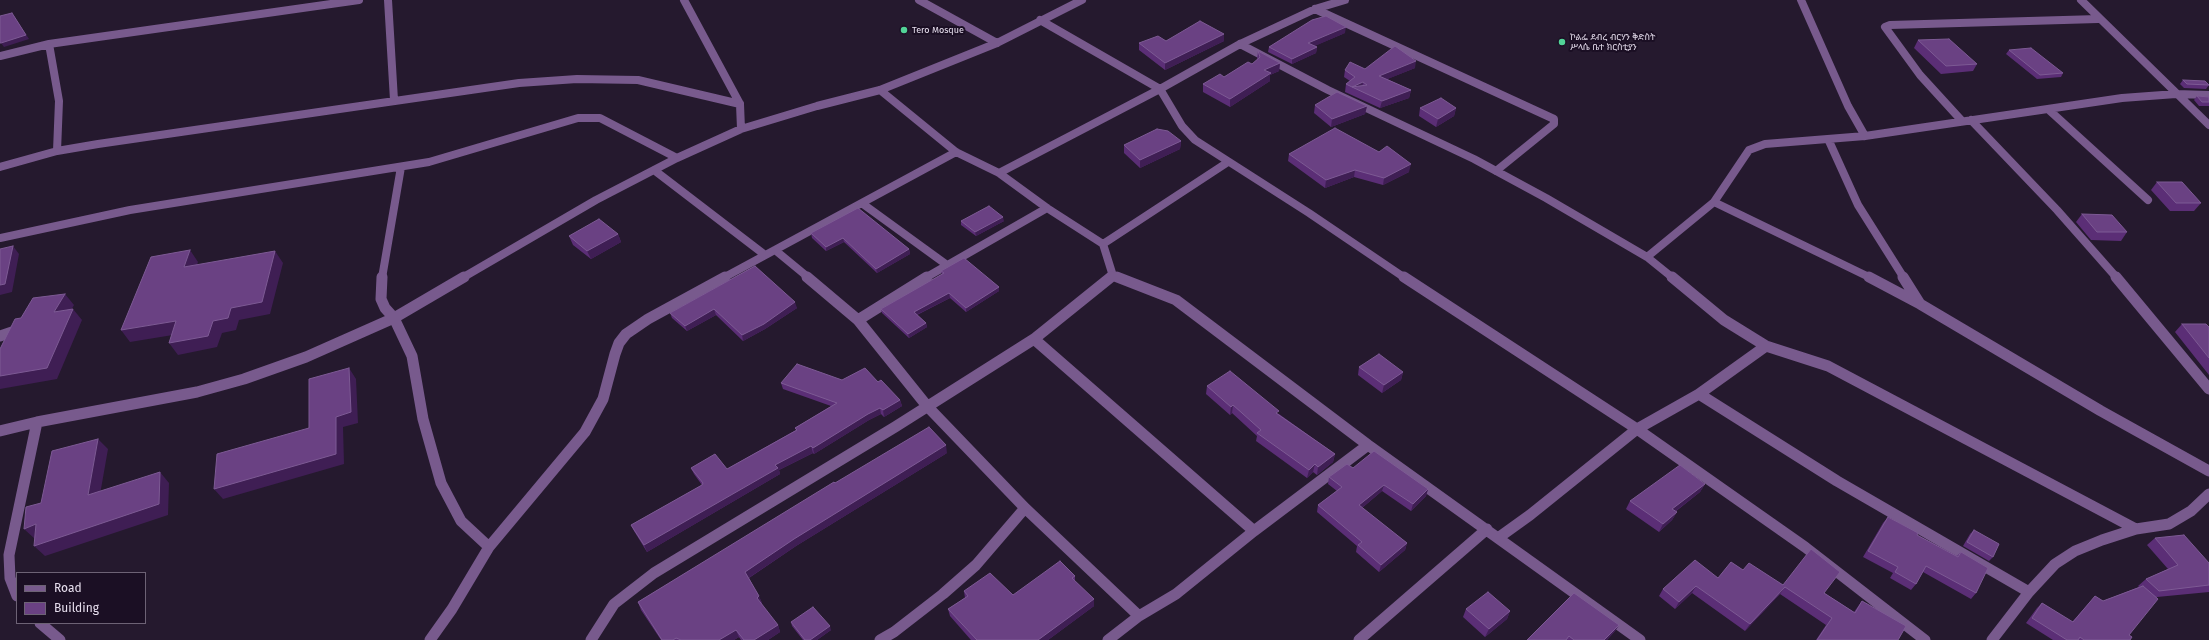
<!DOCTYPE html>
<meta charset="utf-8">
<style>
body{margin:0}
#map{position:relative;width:2209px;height:640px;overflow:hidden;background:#25192e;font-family:"Fira Sans",sans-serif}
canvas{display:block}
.legend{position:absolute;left:16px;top:572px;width:130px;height:52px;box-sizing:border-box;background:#1b0f24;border:1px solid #6d6275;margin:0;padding:5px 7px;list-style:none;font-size:12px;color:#e7dfee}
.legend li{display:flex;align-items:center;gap:8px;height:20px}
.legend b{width:20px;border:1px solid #6d6275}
</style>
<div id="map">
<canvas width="2209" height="640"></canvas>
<ul class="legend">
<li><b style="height:5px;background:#785a8d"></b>Road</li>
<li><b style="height:11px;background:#6a4183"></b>Building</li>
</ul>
</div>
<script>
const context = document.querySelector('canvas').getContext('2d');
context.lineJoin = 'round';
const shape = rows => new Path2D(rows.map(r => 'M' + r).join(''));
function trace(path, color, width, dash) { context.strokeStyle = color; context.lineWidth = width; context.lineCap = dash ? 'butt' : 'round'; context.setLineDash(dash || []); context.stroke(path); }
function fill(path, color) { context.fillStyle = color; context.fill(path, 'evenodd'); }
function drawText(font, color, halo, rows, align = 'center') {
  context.font = font + ' "Fira Sans","Noto Sans Ethiopic",sans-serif'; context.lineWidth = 4; context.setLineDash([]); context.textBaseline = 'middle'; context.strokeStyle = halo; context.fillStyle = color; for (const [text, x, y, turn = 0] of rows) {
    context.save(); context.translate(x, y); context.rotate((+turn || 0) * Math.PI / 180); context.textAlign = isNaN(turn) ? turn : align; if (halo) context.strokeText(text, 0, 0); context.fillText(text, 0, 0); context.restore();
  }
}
const minorFar1 = shape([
 [388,0,394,100],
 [684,0,740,104,741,129],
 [919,0,997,43],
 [1801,0,1848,106,1865,136],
 [2081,0,2209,125],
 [1315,9,1554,119,1554,124,1496,171],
 [1040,20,1160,89,1182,126,1195,140,1309,213,1405,278],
 [49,44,59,101,57,151],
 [1240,44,1328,90,1474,159,1546,198,1647,257,1673,278],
 [0,56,49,44,359,0],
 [880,90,956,152,999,173,1047,208,1103,244,1113,276,1119,278],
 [2049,110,2148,200],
 [1971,120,2057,210,2117,278],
 [1962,121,1920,75,1885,27,1890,25,2098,19],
 [1829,141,1858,205,1904,278],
 [0,167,57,151,98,144,519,83,577,79,638,80,740,104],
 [654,170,765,255],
 [999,173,1160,89,1240,44,1315,9,1345,0],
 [1714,202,1871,278],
 [863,204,947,265],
 [0,238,130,210,429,162,578,118,600,118,677,158],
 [1103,244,1228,162],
 [775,250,809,278],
 [1647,257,1714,202,1749,150,1765,144,1865,136,2122,98,2176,94,2209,95],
 [382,278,401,167],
 [462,278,596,200,677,158,741,129,817,106,880,90,997,43,1082,0],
 [723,278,956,152],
 [925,278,1047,208],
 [1110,278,1113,276]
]);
const minor = shape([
 [382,277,381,299,385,308,394,318,412,356,423,419,441,483,461,521,489,547],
 [807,277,858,320,927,406,1025,508,1139,616],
 [1117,277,1176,300,1368,445,1640,640],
 [1404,277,1637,429,1805,547,1925,640],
 [1672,277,1724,320,1766,346,1828,366,2136,529],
 [1869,277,1920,304,2101,411,2209,471],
 [1903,277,1920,304],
 [2116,277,2209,389],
 [858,320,927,277],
 [0,336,12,332],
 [1034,339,1254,531],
 [1699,394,1837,481,2029,592],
 [0,431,37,422,197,392,244,379,306,357,394,318,464,277],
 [1498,538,1530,515,1637,429,1699,394,1766,346],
 [17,596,10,578,9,555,37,422],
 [40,623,60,640],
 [430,640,452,609,489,547,585,432,603,399,615,354,619,343,626,334,648,319,725,277],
 [591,640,614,604,654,573,895,427,1034,339,1111,277],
 [880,640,894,632,943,594,976,565,1025,508],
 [1108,640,1139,616,1176,594,1254,531,1368,445],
 [1359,640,1487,529],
 [1992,640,2029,592,2055,564,2075,551,2102,540,2136,529,2169,524,2191,511,2209,494]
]);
const wall = shape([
 [1345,33,1314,46,1317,47,1316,53,1292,64,1268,52,1269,47],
 [1224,34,1224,41,1165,70,1139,50,1139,43,1166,41],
 [1918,40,1977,64,1973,71,1941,74,1914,48],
 [2009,50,2063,73,2061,77,2037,79,2006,54],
 [1258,51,1280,63,1279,71,1270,75,1270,81,1230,107,1203,92,1203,84,1224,77,1252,64,1257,60],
 [1415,68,1387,79,1411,90,1409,98,1380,108,1345,92,1346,84,1350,81,1344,77,1345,70],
 [2183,80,2209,85,2206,89,2184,88,2180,84],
 [2197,96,2209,97,2209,106,2199,106,2194,100],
 [1315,105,1367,106,1365,114,1331,127,1314,113],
 [1420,108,1456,108,1454,116,1436,127,1419,116],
 [1181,141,1180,149,1140,168,1124,153,1124,145],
 [1289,154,1409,172,1383,185,1354,177,1325,188,1288,161],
 [2157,182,2201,203,2194,211,2170,211,2151,190],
 [2082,214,2127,232,2121,241,2091,240,2076,222],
 [961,221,1004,221,976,236,961,225],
 [811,233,909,249,910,254,877,273,844,242,826,251,812,238],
 [618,234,621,242,591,259,573,245,569,236],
 [755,266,797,308,765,329,743,341,716,315,687,331,672,318,670,313],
 [941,271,999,287,999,291,966,312,950,298,917,315,926,323,927,327,909,338,882,313,881,309,942,275],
 [2182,324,2209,327,2209,375,2175,332],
 [1359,367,1403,372,1401,380,1382,393,1358,375],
 [842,380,878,382,900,400,902,406,884,417,881,414,869,420,814,454,813,453,779,470,780,474,647,552,634,531,631,525,702,485,694,474,691,468,727,469,796,430,795,428,831,406,783,389,781,383],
 [1207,386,1279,414,1335,454,1333,462,1317,475,1313,472,1307,478,1256,441,1257,436,1232,413,1230,415,1206,394],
 [947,453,796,546,749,578,762,603,761,604,778,625,780,632,768,640,741,640,739,637,734,640,661,640,641,610,638,602,835,483],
 [1353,468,1428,489,1426,496,1411,511,1382,491,1362,508,1407,543,1405,550,1379,572,1356,552,1357,546,1317,512,1318,505,1337,491,1328,484,1329,477],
 [1705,484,1700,492,1675,512,1677,512,1672,520,1659,532,1626,509,1630,501],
 [1888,517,1917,535,1957,556,1961,552,1976,593,1971,599,1923,572,1916,584,1911,590,1890,578,1893,573,1863,557,1883,523],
 [1974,530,1993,557,1989,561,1963,546,1970,534],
 [2155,538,2209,563,2209,592,2157,597,2129,635,2130,640,2053,640,2026,623,2037,608,2042,603,2072,622,2090,602,2095,596,2103,601,2139,587,2138,586,2146,579,2168,569,2147,545],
 [1743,570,1783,585,1824,593,1854,612,1862,601,1898,640,1816,640,1826,625,1780,594,1745,631,1692,593,1675,609,1659,596,1663,589,1718,578],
 [1075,576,1075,581,1094,606,1048,640,971,640,950,616,948,609,965,598,964,591,1013,595],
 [1466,609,1510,611,1507,619,1485,637,1463,617],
 [791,622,831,630,817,640,803,640,792,626],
 [1619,625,1615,631,1607,640,1527,640]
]);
const shadedWall = shape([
 [12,13,29,39,4,47,1,43],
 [1346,27,1345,33,1308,49,1308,43],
 [1224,34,1224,41,1165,70,1165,63],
 [1317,47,1316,53,1292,64,1292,59],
 [1416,61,1415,68,1378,83,1379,76],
 [1280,63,1279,71,1270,75,1270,81,1230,107,1230,99,1264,70],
 [1363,82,1362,89,1352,87,1350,94,1352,87],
 [1411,90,1409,98,1380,108,1382,101],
 [1367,106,1365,114,1331,127,1332,119],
 [1456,108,1454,116,1436,127,1438,119],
 [1181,141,1180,149,1140,168,1140,160],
 [1411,164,1409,172,1383,185,1384,178],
 [1355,170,1354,177,1325,188,1326,180],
 [1003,217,1004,221,976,236,975,232],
 [618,234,621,242,591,259,587,251],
 [843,238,844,242,826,251,826,247],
 [13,246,19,254,12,292,0,295,0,285],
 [909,249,910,254,877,273,876,269],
 [190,250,198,262,192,279,184,267],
 [275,251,283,263,270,314,239,320,236,330,222,333,217,347,178,355,169,343,213,321],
 [999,287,999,291,966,312,966,308],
 [949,293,950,298,914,316,914,312],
 [65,294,74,305,64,323,54,312],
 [795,302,797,308,765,329,743,341,742,335],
 [73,309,82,320,57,379,0,389,0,376],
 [714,309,716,315,687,331,685,326],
 [176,321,185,333,130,342,121,330],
 [926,323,927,327,909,338,908,334],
 [349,368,356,379,358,423,343,427,344,464,223,499,214,489,336,417],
 [1403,372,1401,380,1382,393,1384,385],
 [900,400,902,406,884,417,883,410],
 [1233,405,1232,413,1230,415,1231,407],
 [880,408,881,414,869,420,814,454,813,448,868,414],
 [98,439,108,449,98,506,88,495],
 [946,445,947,453,796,546,747,579,745,572,794,539],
 [811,446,813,453,779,470,780,474,647,552,644,545,775,465],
 [1335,454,1333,462,1317,475,1318,467],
 [1315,464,1313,472,1307,478,1309,470],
 [160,472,169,483,168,515,45,556,34,546],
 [1705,484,1700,492,1668,517,1672,509],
 [1384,485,1382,491,1357,512,1359,505],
 [1428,489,1426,496,1411,511,1413,504],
 [1677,512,1672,520,1659,532,1663,524],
 [36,524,35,539,24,529],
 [1407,543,1405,550,1379,572,1381,565],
 [1696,586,1692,593,1675,609,1679,602],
 [1785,587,1780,594,1745,631,1750,624],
 [759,596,762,603,759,605,757,598],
 [1094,599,1094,606,1048,640,1038,640],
 [1510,611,1507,619,1485,637,1489,629],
 [778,625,780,632,768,640,754,640],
 [1619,625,1615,631,1607,640,1604,640],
 [830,626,831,630,817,640,810,640],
 [736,630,739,637,734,640,719,640]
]);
const building = shape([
 [12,13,26,35,1,43,0,43,0,16,12,13],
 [1326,16,1346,27,1308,43,1317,47,1292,59,1269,47,1312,20,1326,16],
 [1200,21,1224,34,1165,63,1139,43,1158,36,1166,41,1200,21],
 [1949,39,1977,64,1946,66,1918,40,1949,39],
 [1395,46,1416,61,1379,76,1411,90,1382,101,1352,87,1367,85,1363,82,1352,87,1346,84,1355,77,1345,70,1350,62,1365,69,1395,46],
 [2031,48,2063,73,2040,75,2009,50,2031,48],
 [1258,51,1280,63,1264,70,1271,73,1230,99,1203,84,1220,74,1224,77,1248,62,1252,64,1260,57,1258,51],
 [2183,80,2205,81,2209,85,2187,84,2183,80],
 [1337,92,1367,106,1332,119,1315,105,1337,92],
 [2197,96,2209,97,2209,102,2202,102,2197,96],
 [1441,98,1456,108,1438,119,1420,108,1441,98],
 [1335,128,1379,152,1387,146,1411,164,1384,178,1355,170,1326,180,1289,154,1335,128],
 [1157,129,1168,131,1181,141,1140,160,1124,145,1157,129],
 [2157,182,2182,182,2201,203,2176,203,2157,182],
 [989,206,1003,217,975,232,961,221,989,206],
 [858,208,909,249,876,269,843,238,826,247,811,233,858,208],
 [2082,214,2112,215,2127,232,2097,232,2082,214],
 [599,219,618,234,587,251,569,236,599,219],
 [13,246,5,284,0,285,0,249,13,246],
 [190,250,184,267,275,251,262,302,231,308,228,318,213,321,208,336,169,343,176,321,121,330,151,257,190,250],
 [964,258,999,287,966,308,949,293,914,312,926,323,908,334,881,309,944,273,941,271,964,258],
 [755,266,795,302,764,324,742,335,714,309,685,326,670,313,755,266],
 [65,294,54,312,73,309,47,368,0,376,0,349,15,319,21,318,33,298,65,294],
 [2182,324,2206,324,2209,327,2209,358,2182,324],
 [1379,354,1403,372,1384,385,1359,367,1379,354],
 [797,364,842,380,865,368,878,382,881,380,900,400,883,410,880,408,868,414,813,448,811,446,775,465,778,468,644,545,631,525,702,485,703,483,691,468,715,454,727,469,797,430,795,428,837,403,781,383,797,364],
 [349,368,351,412,336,417,336,454,214,489,217,454,309,428,309,379,349,368],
 [1230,371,1279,411,1276,413,1335,454,1318,467,1315,464,1309,470,1257,433,1261,430,1233,405,1231,407,1207,386,1230,371],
 [929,427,946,445,794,539,745,572,759,596,757,598,778,625,754,640,744,640,736,630,719,640,681,640,676,638,673,640,662,640,638,602,834,482,835,483,929,427],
 [98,439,88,495,160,472,159,504,34,546,36,524,24,529,26,507,41,503,52,451,98,439],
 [1374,451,1428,489,1413,504,1384,485,1359,505,1407,543,1381,565,1358,545,1362,542,1318,505,1342,487,1329,477,1347,464,1353,468,1374,451],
 [1680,465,1705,484,1672,509,1677,512,1663,524,1630,501,1680,465],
 [1888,517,1918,533,1917,535,1958,557,1961,552,1988,568,1976,593,1926,566,1916,584,1895,572,1898,567,1868,551,1888,517],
 [1974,530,1999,544,1993,557,1967,542,1974,530],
 [2184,535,2209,563,2209,585,2159,591,2146,579,2178,565,2155,538,2184,535],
 [1811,549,1840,572,1824,593,1855,613,1862,601,1906,626,1898,640,1817,640,1832,618,1785,587,1750,624,1696,586,1679,602,1663,589,1695,560,1718,578,1731,562,1743,570,1749,563,1783,585,1811,549],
 [1060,561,1075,576,1072,578,1094,599,1038,640,977,640,948,609,968,596,964,591,990,573,1013,595,1060,561],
 [2143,586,2158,599,2129,635,2132,637,2130,640,2084,640,2080,637,2078,640,2067,640,2032,618,2042,603,2073,622,2095,596,2103,601,2143,586],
 [1488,592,1510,611,1489,629,1466,609,1488,592],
 [1574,593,1619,625,1604,640,1574,640,1569,636,1566,640,1527,640,1574,593],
 [813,607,830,626,810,640,805,640,791,622,813,607]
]);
const markers = [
 [904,30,4,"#52d397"],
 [1562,42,4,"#52d397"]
];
const farPoinames = [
 ["Tero Mosque",912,30],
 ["ኮልፌ ደብረ ብርሃን ቅድስት",1570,37],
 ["ሥላሴ ቤተ ክርስቲያን",1570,47]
];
trace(minorFar1, '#785a8d', 8);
trace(minor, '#785a8d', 11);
fill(wall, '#5b2e76');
fill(shadedWall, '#3f1e54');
fill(building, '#6a4183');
trace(building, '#7d5a94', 1);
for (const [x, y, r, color] of markers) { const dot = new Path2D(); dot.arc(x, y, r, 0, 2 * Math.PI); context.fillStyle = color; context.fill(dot); trace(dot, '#1b0f24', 1.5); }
drawText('9px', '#e7dfee', '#1b0f24', farPoinames, 'left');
</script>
